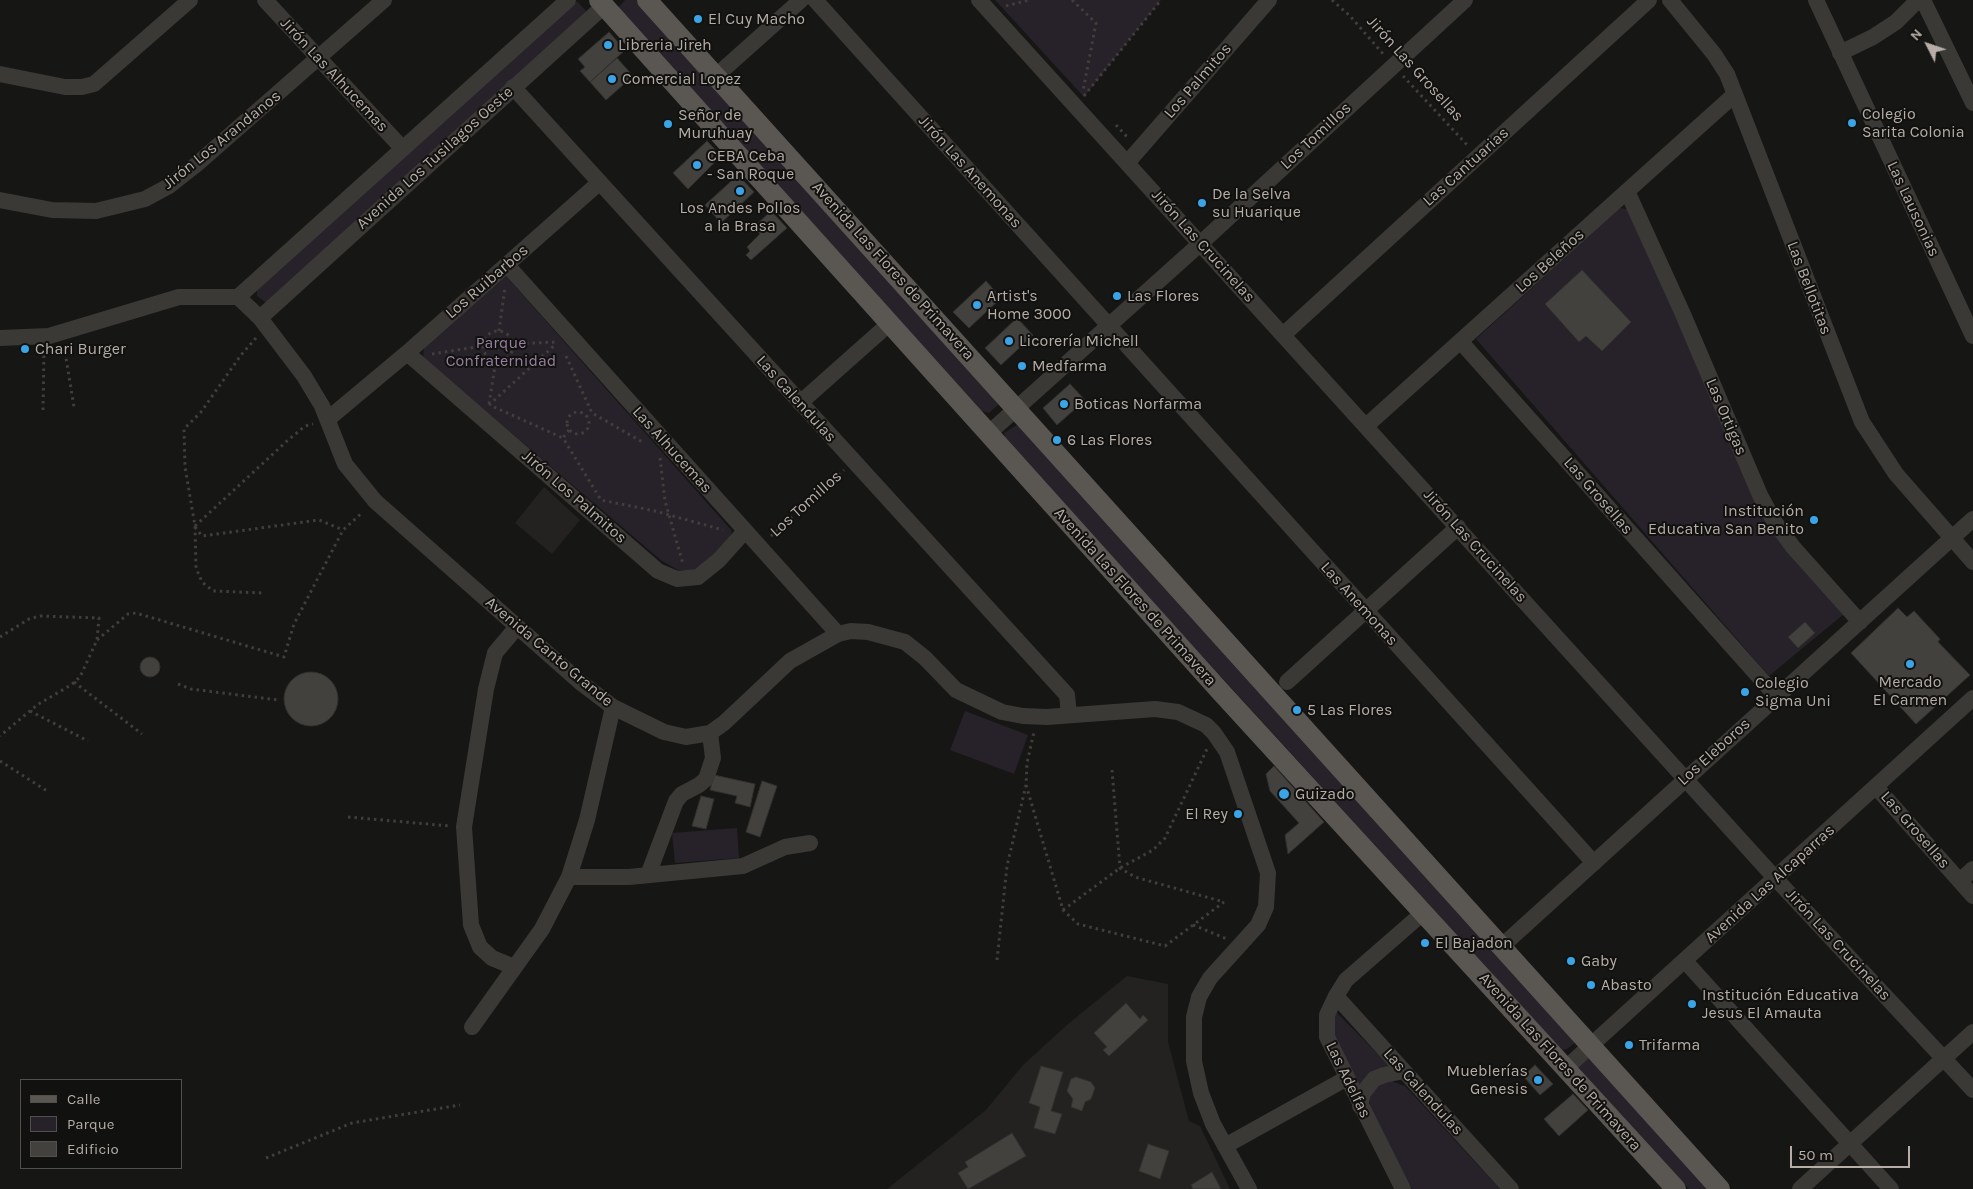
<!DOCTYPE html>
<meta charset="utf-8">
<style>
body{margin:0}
#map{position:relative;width:1973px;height:1189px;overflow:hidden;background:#161614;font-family:Karla,sans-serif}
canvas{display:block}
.legend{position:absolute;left:20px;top:1079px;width:162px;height:90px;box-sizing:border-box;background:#11110f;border:1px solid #534f4c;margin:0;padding:6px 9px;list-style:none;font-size:15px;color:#b6ada7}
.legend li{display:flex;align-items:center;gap:10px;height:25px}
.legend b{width:25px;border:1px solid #534f4c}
.north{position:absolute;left:1903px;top:20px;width:50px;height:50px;-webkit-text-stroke:4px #11110f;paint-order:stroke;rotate:311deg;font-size:14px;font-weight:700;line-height:20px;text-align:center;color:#b6ada7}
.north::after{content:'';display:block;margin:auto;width:18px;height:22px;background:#b6ada7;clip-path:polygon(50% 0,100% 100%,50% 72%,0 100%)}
.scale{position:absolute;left:1790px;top:1146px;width:120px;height:22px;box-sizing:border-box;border:2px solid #b6ada7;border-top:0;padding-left:6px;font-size:15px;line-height:18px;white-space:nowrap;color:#b6ada7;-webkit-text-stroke:4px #11110f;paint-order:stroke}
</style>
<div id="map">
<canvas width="1973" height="1189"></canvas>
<ul class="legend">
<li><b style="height:6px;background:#5a5652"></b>Calle</li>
<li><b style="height:14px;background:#272129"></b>Parque</li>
<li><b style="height:14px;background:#43413e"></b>Edificio</li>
</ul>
<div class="north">N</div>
<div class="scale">50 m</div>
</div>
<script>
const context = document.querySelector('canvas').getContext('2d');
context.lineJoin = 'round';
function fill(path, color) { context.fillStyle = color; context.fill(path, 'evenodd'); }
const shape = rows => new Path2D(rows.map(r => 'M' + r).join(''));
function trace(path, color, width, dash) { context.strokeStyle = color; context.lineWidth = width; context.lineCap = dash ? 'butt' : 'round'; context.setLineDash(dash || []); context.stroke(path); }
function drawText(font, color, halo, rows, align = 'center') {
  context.font = font + ' Karla,sans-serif'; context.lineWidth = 4; context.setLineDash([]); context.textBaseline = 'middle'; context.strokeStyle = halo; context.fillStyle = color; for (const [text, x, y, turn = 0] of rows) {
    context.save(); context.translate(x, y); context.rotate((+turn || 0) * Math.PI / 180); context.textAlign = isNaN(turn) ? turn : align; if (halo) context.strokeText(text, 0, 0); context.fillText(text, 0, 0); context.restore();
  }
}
const built = shape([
 [544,487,580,520,552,554,515,523],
 [1127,976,1168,984,1168,1042,1189,1121,1200,1126,1230,1189,887,1189,986,1110,1023,1065,1068,1024]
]);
const green = shape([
 [625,0,639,0,998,402,998,405,989,413,982,411,618,8],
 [995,0,1161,0,1084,97],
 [577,1,589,14,267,302,265,302,257,296,257,290],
 [1620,208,1632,210,1752,488,1844,614,1769,676,1476,339],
 [506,276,732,531,729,541,709,560,692,571,678,570,662,561,423,358,424,346],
 [1017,425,1575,1043,1567,1049,1563,1050,1559,1047,1006,441,1004,433],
 [965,711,1028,735,1014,774,950,750],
 [737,828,739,858,675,863,672,833],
 [1335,1011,1391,1067,1377,1069,1366,1076,1357,1091,1333,1037],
 [1588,1054,1714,1189,1689,1189,1579,1068,1578,1065],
 [1389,1080,1405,1086,1500,1189,1412,1189,1370,1113,1369,1095,1378,1084]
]);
const building = shape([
 [609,32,625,50,590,82,580,71,585,67,578,59,609,32],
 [617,58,633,76,606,100,590,82,617,58],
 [707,141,721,156,688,189,673,173,707,141],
 [738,175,754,192,721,223,705,205,738,175],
 [771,211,787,228,751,260,746,255,750,251,747,247,760,234,754,227,771,211],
 [1582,270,1631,322,1602,351,1586,336,1579,342,1545,304,1582,270],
 [986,281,1001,298,969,328,953,312,986,281],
 [1017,318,1033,335,1001,365,985,348,1017,318],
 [1070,384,1085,400,1057,425,1043,408,1070,384],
 [1898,608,1907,617,1914,611,1940,639,1938,642,1970,675,1916,724,1851,653,1898,608],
 [1805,622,1815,633,1798,648,1788,637,1805,622],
 '140 667a10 10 0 1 1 20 0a10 10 0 1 1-20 0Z',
 '284 699a27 27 0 1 1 54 0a27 27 0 1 1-54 0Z',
 [1274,766,1324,822,1288,854,1285,835,1299,823,1270,791,1266,774,1274,766],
 [714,775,755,784,750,807,735,803,737,796,710,790,714,775],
 [762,781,777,786,760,837,746,832,762,781],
 [701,796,714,799,706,829,692,826,701,796],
 [1126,1003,1140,1019,1143,1015,1148,1020,1109,1056,1103,1050,1107,1047,1094,1033,1126,1003],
 [1535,1065,1553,1084,1540,1095,1523,1076,1535,1065],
 [1041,1066,1063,1072,1051,1111,1062,1114,1055,1134,1034,1128,1040,1107,1029,1103,1041,1066],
 [1076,1077,1091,1082,1095,1088,1091,1099,1085,1102,1082,1111,1071,1107,1073,1099,1067,1091,1071,1079,1076,1077],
 [1573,1094,1588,1110,1559,1136,1544,1119,1573,1094],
 [1012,1133,1026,1156,968,1189,958,1173,968,1167,965,1162,1012,1133],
 [1148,1144,1169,1151,1160,1179,1139,1171,1148,1144],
 [1212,1172,1221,1189,1193,1189,1191,1185,1212,1172]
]);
const path = shape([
 [1072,0,1096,23,1083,91],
 [1332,0,1350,16,1384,55],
 [1006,6,1029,0],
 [1403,76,1469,147],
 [1084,96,1161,0],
 [1116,125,1129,139],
 [499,331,505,287],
 '483 346a15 15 0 1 1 30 0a15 15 0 1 1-30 0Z',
 [256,338,241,355,201,412,184,429,185,467,195,526,196,568,202,582,213,591,264,593],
 [513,344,555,342],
 [64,346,74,407],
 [432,354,483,346],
 [566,356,592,413,644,443],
 [489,404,496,360],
 [489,405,556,344],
 [494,407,563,438],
 [43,410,44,351],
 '567 423a11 11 0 1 1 22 0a11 11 0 1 1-22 0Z',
 [569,430,563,438,601,500,655,511,723,530],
 [660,458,665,501,683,564],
 [195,526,287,441,305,426,313,424],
 [195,527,202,536,319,520,343,530],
 [771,536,844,470],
 [0,637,29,619,40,616,99,618,97,640,80,677,71,685,37,705,0,736],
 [97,640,128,614,136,613,284,657,294,624,343,530,363,512],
 [74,682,142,734],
 [178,684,191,689,278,700],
 [30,711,88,741],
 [0,761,47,791],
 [1112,770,1120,868,1135,877,1224,902],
 [1026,785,1063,910,1078,924,1165,946,1224,902],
 [348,817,450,826],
 [1063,910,1120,868,1153,850,1165,838,1207,749],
 [1193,925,1227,939],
 [997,960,1007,866,1026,785,1027,763,1034,732],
 [266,1158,352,1123,460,1105]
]);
const minor = shape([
 [265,0,403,149],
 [815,0,1594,863],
 [979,0,1775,878,1973,1090],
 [1670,0,1714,54,1727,74,1862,422,1896,474,1973,562],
 [1816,0,1973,336],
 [1923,0,1973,103],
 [1840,53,1873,37,1896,22,1918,0],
 [0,74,65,87,82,87,94,84,190,0],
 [716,76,801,0],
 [513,87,1067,695,1069,715],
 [1128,162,1269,0],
 [1627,191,1682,312,1760,495,1774,521,1793,547,1860,622],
 [0,200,52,210,96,211,145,199,169,186,197,164,384,0],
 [507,265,838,634],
 [238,297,568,0],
 [260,318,604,6],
 [1283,335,1649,0],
 [0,338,49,336,179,297,238,297,260,318,304,376,322,406,345,464,375,501,580,682,613,707,664,732,686,737,710,733,724,723,790,661,838,634,851,631,868,632,905,642,925,658,956,690,1002,712,1023,716,1047,717,1155,709,1178,712,1206,725,1214,733,1227,752,1268,873,1266,907,1258,925,1210,978,1199,997,1194,1017,1194,1061,1201,1093,1213,1124,1249,1189],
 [1461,342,1776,696],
 [407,353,658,571,677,579,698,577,719,560,745,531],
 [800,403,890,323],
 [328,419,407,353,600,182],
 [1366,426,1734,95],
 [989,433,1201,243,1465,0],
 [1287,682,1458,527],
 [1876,787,1973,896],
 [648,875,676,801,682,794,699,785,706,779,713,758,710,733],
 [569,877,629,877,743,866,785,847,810,843],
 [1960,881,1973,869],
 [1502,946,1973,519],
 [1685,961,1891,1189],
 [514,967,492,958,480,947,471,925,464,827,486,689,495,653,516,628],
 [1336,996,1511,1189],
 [472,1027,542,929,569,877,587,820,613,707],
 [1566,1068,1973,698],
 [1360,1106,1363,1093,1374,1079,1384,1075,1404,1071],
 [1225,1146,1347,1078],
 [1403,1189,1327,1037,1327,1015,1336,996,1346,980,1424,912],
 [1800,1189,1973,1032]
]);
const major = shape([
 [599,0,1220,691,1676,1189],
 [647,0,1720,1189]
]);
const markers = [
 [698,19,5,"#3ba4e7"],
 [608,45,5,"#3ba4e7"],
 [612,79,5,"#3ba4e7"],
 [1852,123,5,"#3ba4e7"],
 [668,124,5,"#3ba4e7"],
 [697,165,5,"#3ba4e7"],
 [740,191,5,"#3ba4e7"],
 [1202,203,5,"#3ba4e7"],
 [1117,296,5,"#3ba4e7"],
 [977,305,5,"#3ba4e7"],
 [1009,341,5,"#3ba4e7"],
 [25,349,5,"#3ba4e7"],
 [1022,366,5,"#3ba4e7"],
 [1064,404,5,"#3ba4e7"],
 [1057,440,5,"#3ba4e7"],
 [1814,520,5,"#3ba4e7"],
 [1910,664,5,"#3ba4e7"],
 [1745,692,5,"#3ba4e7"],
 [1297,710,5,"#3ba4e7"],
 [1284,794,6,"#3ba4e7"],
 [1238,814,5,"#3ba4e7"],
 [1425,943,5,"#3ba4e7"],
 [1571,961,5,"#3ba4e7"],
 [1591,985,5,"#3ba4e7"],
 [1692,1004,5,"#3ba4e7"],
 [1629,1045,5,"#3ba4e7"],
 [1538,1080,5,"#3ba4e7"]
];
const poiNames = [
 ["El Cuy Macho",708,19],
 ["Libreria Jireh",618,45],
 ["Comercial Lopez",622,79],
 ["Colegio",1862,114],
 ["Sarita Colonia",1862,132],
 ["Señor de",678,115],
 ["Muruhuay",678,133],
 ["CEBA Ceba",707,156],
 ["- San Roque",707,174],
 ["De la Selva",1212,194],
 ["su Huarique",1212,212],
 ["Los Andes Pollos",740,208,"center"],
 ["a la Brasa",740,226,"center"],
 ["Artist's",987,296],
 ["Home 3000",987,314],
 ["Las Flores",1127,296],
 ["Licorería Michell",1019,341],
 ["Chari Burger",35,349],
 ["Medfarma",1032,366],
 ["Boticas Norfarma",1074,404],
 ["6 Las Flores",1067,440],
 ["Institución",1804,511,"right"],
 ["Educativa San Benito",1804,529,"right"],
 ["Mercado",1910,682,"center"],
 ["El Carmen",1910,700,"center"],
 ["Colegio",1755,683],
 ["Sigma Uni",1755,701],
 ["5 Las Flores",1307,710],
 ["Guizado",1295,794],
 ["El Rey",1228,814,"right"],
 ["El Bajadon",1435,943],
 ["Gaby",1581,961],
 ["Abasto",1601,985],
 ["Institución Educativa",1702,995],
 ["Jesus El Amauta",1702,1013],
 ["Trifarma",1639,1045],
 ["Mueblerías",1528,1071,"right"],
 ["Genesis",1528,1089,"right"]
];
const streetNames = [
 ["Jirón Las Grosellas",1415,69,48],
 ["Jirón Las Alhucemas",334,75,47],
 ["Los Palmitos",1198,81,-49],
 ["Los Tomillos",1316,136,-43],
 ["Jirón Los Arandanos",222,140,-39],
 ["Avenida Los Tusilagos Oeste",435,158,-42],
 ["Las Cantuarias",1466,167,-42],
 ["Jirón Las Anemonas",970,172,48],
 ["Las Lausonias",1913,209,65],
 ["Jirón Las Crucinelas",1203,246,48],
 ["Los Beleños",1550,261,-42],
 ["Avenida Las Flores de Primavera",893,271,48],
 ["Los Ruibarbos",487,282,-41],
 ["Las Bellotitas",1809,288,69],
 ["Las Calendulas",796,399,48],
 ["Las Ortigas",1726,417,67],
 ["Las Alhucemas",672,450,48],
 ["Las Grosellas",1598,496,49],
 ["Jirón Los Palmitos",574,497,41],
 ["Los Tomillos",806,504,-42],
 ["Jirón Las Crucinelas",1475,546,48],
 ["Avenida Las Flores de Primavera",1135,597,48],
 ["Las Anemonas",1359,604,48],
 ["Avenida Canto Grande",549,652,40],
 ["Los Eleboros",1714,752,-42],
 ["Las Grosellas",1915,830,49],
 ["Avenida Las Alcaparras",1770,884,-42],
 ["Jirón Las Crucinelas",1838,945,47],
 ["Avenida Las Flores de Primavera",1560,1062,48],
 ["Las Adelfas",1348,1080,64],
 ["Las Calendulas",1423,1092,48]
];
const parkNames = [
 ["Parque",501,343],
 ["Confraternidad",501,361]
];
fill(built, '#232220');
fill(green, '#272129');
fill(building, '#43413e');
trace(building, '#32312e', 1);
trace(path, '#423e3c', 3, [2.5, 4]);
trace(minor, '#3b3936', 16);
trace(major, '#5a5652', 20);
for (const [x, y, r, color] of markers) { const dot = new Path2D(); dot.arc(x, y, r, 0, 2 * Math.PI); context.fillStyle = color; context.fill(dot); trace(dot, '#11110f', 2); }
drawText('16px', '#b6ada7', '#11110f', poiNames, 'left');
drawText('16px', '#b6ada7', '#11110f', streetNames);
drawText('16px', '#997fa0', '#11110f', parkNames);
</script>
